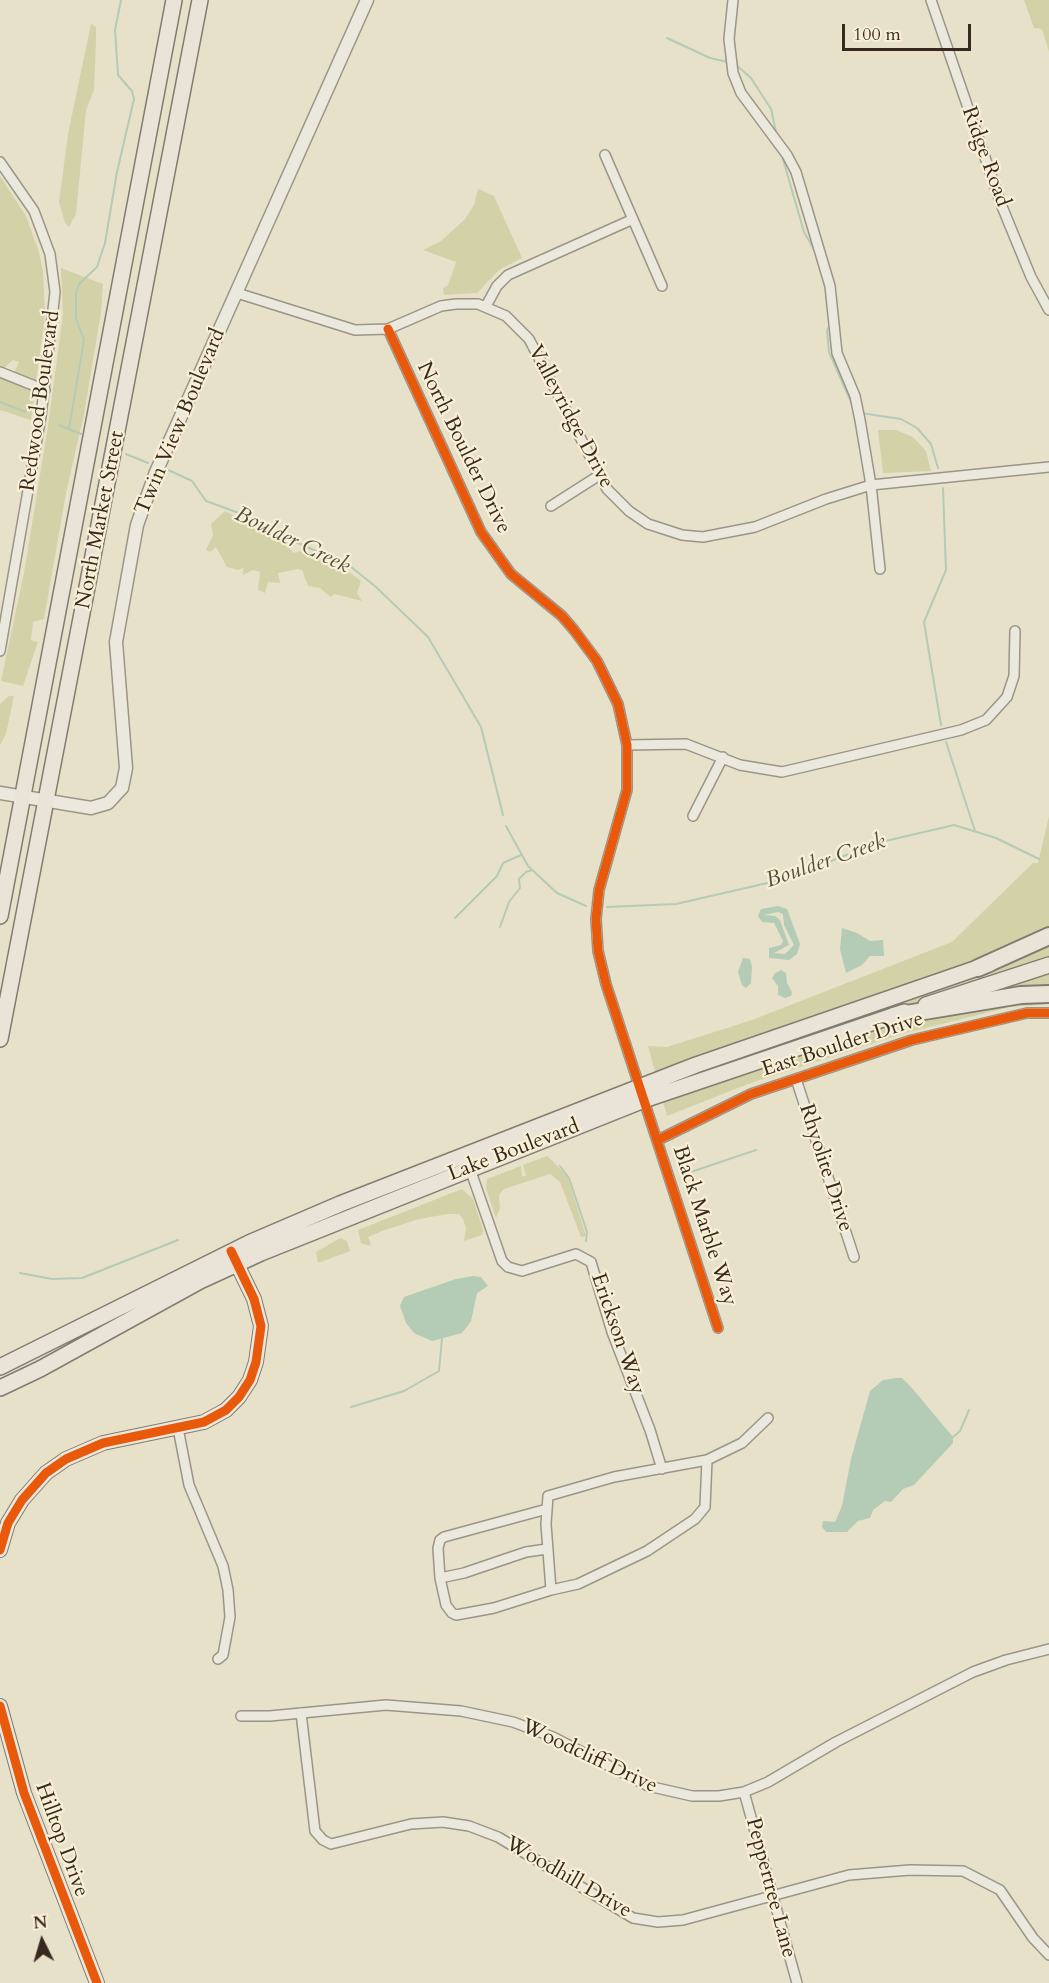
<!DOCTYPE html>
<style>
body{margin:0}
#map{position:relative;width:1049px;height:1983px;overflow:hidden;background:#e8e1ca;font-family:Cardo,serif}
canvas{display:block}
.north{position:absolute;left:12px;top:1911px;width:60px;height:60px;-webkit-text-stroke:4px #f8efd4;paint-order:stroke;rotate:355deg;font-size:16px;font-weight:700;line-height:24px;text-align:center;color:#37291f}
.north::after{content:'';display:block;margin:auto;width:21px;height:27px;background:#37291f;clip-path:polygon(50% 0,100% 100%,50% 72%,0 100%)}
.scale{position:absolute;left:842px;top:24px;width:129px;height:27px;box-sizing:border-box;border:3px solid #37291f;border-top:0;padding-left:8px;font-size:18px;line-height:21px;white-space:nowrap;color:#37291f;-webkit-text-stroke:4px #f8efd4;paint-order:stroke}
</style>
<div id="map">
<canvas width="1049" height="1983"></canvas>
<div class="north">N</div>
<div class="scale">100 m</div>
</div>
<script>
const context = document.querySelector('canvas').getContext('2d');
context.lineJoin = 'round';
function fill(path, color) { context.fillStyle = color; context.fill(path, 'evenodd'); }
const shape = rows => new Path2D(rows.map(r => 'M' + r).join(''));
function trace(path, color, width, dash) { context.strokeStyle = color; context.lineWidth = width; context.lineCap = dash ? 'butt' : 'round'; context.setLineDash(dash || []); context.stroke(path); }
function drawText(font, color, halo, rows, align = 'center') {
  context.font = font + ' Cardo,serif'; context.lineWidth = 4.5; context.setLineDash([]); context.textBaseline = 'middle'; context.strokeStyle = halo; context.fillStyle = color; for (const [text, x, y, turn = 0] of rows) {
    context.save(); context.translate(x, y); context.rotate((+turn || 0) * Math.PI / 180); context.textAlign = isNaN(turn) ? turn : align; if (halo) context.strokeText(text, 0, 0); context.fillText(text, 0, 0); context.restore();
  }
}
const green = shape([
 [1024,0,1049,0,1049,52,1042,29,1034,28],
 [91,24,96,27,96,40,94,90,86,110,76,214,69,227,65,223,59,202,68,134],
 [0,176,26,216,39,252,43,272,45,315,36,382,14,373,19,362,13,360,4,368,0,367],
 [478,189,494,196,522,258,499,270,477,293,444,295,443,288,448,285,456,262,423,250,441,241,465,219,474,205],
 [61,268,103,284,101,312,84,414,66,493,44,619,33,622,31,640,38,642,23,686,1,681,24,573,48,426,63,314],
 [0,378,35,391,31,420,0,410],
 [878,430,896,430,913,437,926,451,931,471,883,473],
 [225,511,279,538,294,553,300,551,310,552,344,568,361,581,357,593,362,601,334,594,331,597,320,588,308,586,302,570,298,569,278,573,280,583,268,582,265,593,258,590,260,572,253,570,243,575,243,568,238,570,227,567,216,547,210,552,206,550,213,535,211,524],
 [9,696,14,696,6,734,0,745,0,704],
 [1049,816,1049,1004,1010,1007,905,1033,748,1084,667,1116,648,1046,667,1047,752,1020,952,942,1033,863,1038,863],
 [547,1156,567,1175,586,1236,581,1237,560,1182,550,1174,504,1189,499,1195,500,1208,496,1218,486,1188,487,1179,521,1166,522,1176,526,1176,523,1165],
 [462,1189,473,1199,483,1230,482,1235,464,1241,466,1228,463,1219,459,1214,448,1214,419,1219,382,1231,368,1237,371,1244,369,1246,361,1243,358,1230],
 [340,1238,347,1241,350,1251,318,1263,316,1252]
]);
const water = shape([
 [778,906,787,909,800,944,797,954,789,960,769,958,769,948,781,945,783,941,774,923,762,922,758,916,761,909],
 [778,912,783,914,784,925,794,945,785,954,774,953,789,945,780,920,775,916,764,915],
 [842,928,857,933,870,941,883,940,884,956,870,956,862,965,846,973,840,949],
 [743,958,750,959,752,967,751,983,746,988,742,985,738,972],
 [781,970,786,973,787,983,792,992,791,996,785,998,778,995,778,986,772,978,775,973],
 [473,1276,481,1277,488,1286,477,1293,471,1321,462,1333,432,1341,414,1333,406,1323,400,1306,404,1297,456,1279],
 [896,1378,902,1378,912,1388,953,1437,953,1443,914,1485,903,1489,891,1502,885,1501,873,1510,870,1518,858,1521,847,1532,826,1532,822,1527,823,1521,835,1522,842,1506,851,1459,870,1391,883,1380]
]);
const stream = shape([
 [667,38,710,58,728,62],
 [734,63,751,78,771,109,777,136],
 [782,156,804,232,817,255],
 [834,286,837,313],
 [830,325,827,330,829,352,855,411],
 [0,402,26,412],
 [861,413,901,419,917,428,931,444,938,468],
 [59,425,81,434],
 [69,429,84,340,76,318,76,293,79,284,97,267,105,243,117,172,134,99,132,91,118,75,115,30,121,0],
 [126,454,148,463],
 [166,469,192,481,206,501,250,517,262,527,350,566,376,587,428,637,481,727,503,815],
 [941,725,924,622,946,570,943,488],
 [946,742,975,831],
 [506,826,528,866,557,893,586,906],
 [607,907,676,904,785,879,877,843,954,825,996,838,1039,859],
 [455,918,497,876,503,863,521,855],
 [500,927,509,902,520,888,519,879,526,872,532,870],
 [560,1166,569,1178,587,1232,586,1241],
 [682,1175,756,1150],
 [20,1273,52,1279,82,1278,178,1240],
 [351,1407,404,1391,439,1371,442,1338],
 [953,1437,960,1431,969,1410]
]);
const minor = shape([
 [733,0,729,39,733,73,741,93,787,155,796,172,830,286,837,353,855,396,860,420,871,485,880,569],
 [931,0,1001,204,1031,277,1049,310],
 [605,155,662,286],
 [0,162,34,211,50,254,55,292,41,416,0,651],
 [237,293,355,330,388,329,441,306,456,304,478,304,506,316,529,339,607,489,629,511,648,524,682,535,703,537,755,527,826,499,871,485,1049,467],
 [486,306,497,286,508,275,631,220],
 [388,329,481,532,511,574,562,616,574,630,597,661,618,704,627,745,627,790,599,890,596,919,598,951,606,984,718,1328],
 [0,372,45,390],
 [551,506,598,476],
 [627,745,686,744,740,765,782,772,961,730,986,720,1007,697,1014,676,1015,631],
 [693,816,723,757],
 [796,1079,854,1257],
 [658,1140,751,1094,912,1040,1027,1013,1049,1013],
 [469,1166,502,1261,508,1267,522,1271,576,1254,591,1262,612,1332,650,1430,662,1469],
 [178,1428,189,1485,223,1566,228,1590,230,1617,223,1655,218,1659],
 [547,1509,444,1537,440,1540,438,1548,440,1578,446,1605,452,1613,456,1615,494,1608,551,1590,578,1584,647,1551,695,1519,705,1507,707,1460],
 [440,1578,464,1573,526,1552,547,1549],
 [551,1590,546,1524,548,1496,614,1477,707,1460,742,1443,768,1418],
 [301,1713,315,1831,323,1840,331,1844,411,1824,443,1822,469,1826,498,1837,633,1918,658,1922,683,1920,849,1875,910,1870,963,1871,1000,1890,1033,1938,1049,1955],
 [241,1716,270,1716,386,1705,461,1711,513,1722,553,1737,648,1786,692,1796,719,1796,744,1792,768,1782,836,1742,973,1672,1006,1660,1049,1649],
 [744,1792,797,1983]
]);
const tertiary = shape([
 [0,793,91,808,108,803,122,788,126,768,116,642,137,525,156,472,367,0]
]);
const secondary = shape([
 [0,1550,8,1523,22,1500,46,1473,66,1459,103,1443,204,1422,226,1410,239,1397,250,1380,256,1362,261,1326,254,1299,232,1254],
 [0,1706,24,1793,97,1983]
]);
const primary = shape([
 [0,916,174,0],
 [926,1005,1049,965],
 [0,1039,200,0],
 [0,1367,249,1243,340,1204,696,1065,989,964],
 [0,1388,40,1369,200,1281,261,1253,644,1100,904,1012]
]);
const motorway = shape([
 [978,968,1049,936],
 [894,1016,1021,995,1049,994]
]);
const cycleway = shape([
 [388,329,481,532,511,574,562,616,574,630,597,661,618,704,627,745,627,790,599,890,596,919,598,951,606,984,718,1328],
 [658,1140,751,1094,912,1040,1027,1013,1049,1013],
 [0,1550,8,1523,22,1500,46,1473,66,1459,103,1443,204,1422,226,1410,239,1397,250,1380,256,1362,261,1326,254,1299,231,1251],
 [0,1706,24,1793,97,1983]
]);
const streetNames = [
 ["Ridge Road",985,157,70],
 ["Redwood Boulevard",41,401,-82],
 ["Valleyridge Drive",570,417,62],
 ["Twin View Boulevard",181,422,-67],
 ["North Boulder Drive",463,448,64],
 ["North Market Street",101,520,-79],
 ["East Boulder Drive",843,1045,-18],
 ["Lake Boulevard",514,1151,-21],
 ["Rhyolite Drive",825,1168,72],
 ["Black Marble Way",704,1226,72],
 ["Erickson Way",617,1334,71],
 ["Woodcliff Drive",589,1757,25],
 ["Hilltop Drive",61,1840,70],
 ["Woodhill Drive",568,1878,30],
 ["Peppertree Lane",770,1888,75]
];
const waterNames = [
 ["Boulder Creek",292,541,26],
 ["Boulder Creek",826,862,-19]
];
fill(green, '#d3d1a8');
fill(water, '#b4cbb5');
trace(stream, '#b4cbb5', 2);
trace(minor, '#9b9587', 12);
trace(tertiary, '#9b9587', 15);
trace(secondary, '#827c70', 16);
trace(primary, '#827c70', 18);
trace(motorway, '#827c70', 20);
trace(minor, '#ebe8dd', 9);
trace(tertiary, '#ebe8dd', 12);
trace(secondary, '#ebe8dd', 14);
trace(primary, '#e9e4d7', 15);
trace(motorway, '#e9e4d7', 16);
trace(cycleway, '#e8590c', 9);
drawText('21px', '#37291f', '#f8efd4', streetNames);
drawText('italic 22px', '#504f42', '#f8efd4', waterNames);
</script>
